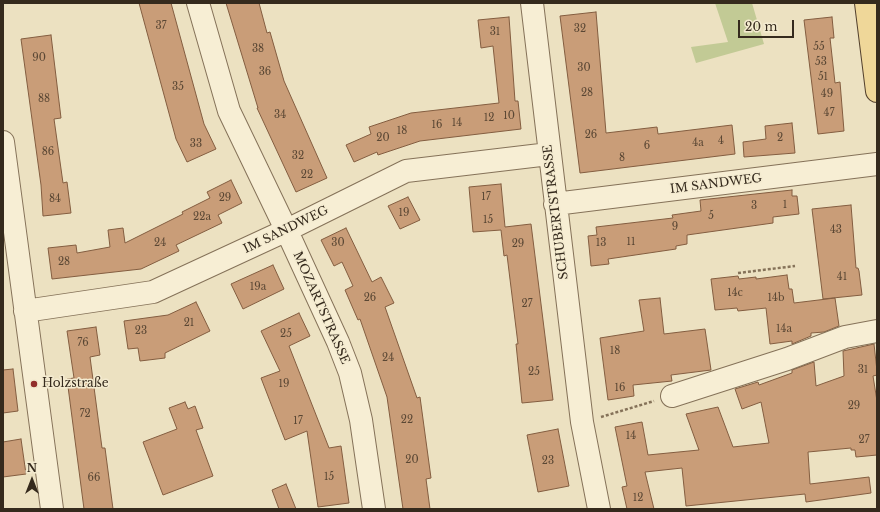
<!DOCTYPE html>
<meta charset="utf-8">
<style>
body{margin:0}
#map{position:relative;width:880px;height:512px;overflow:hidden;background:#ece1c1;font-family:"Libre Baskerville",serif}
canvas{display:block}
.frame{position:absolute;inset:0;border:4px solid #352a1d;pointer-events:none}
.north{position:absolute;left:12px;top:460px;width:40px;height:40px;-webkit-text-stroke:3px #f4ebd0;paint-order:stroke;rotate:0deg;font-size:11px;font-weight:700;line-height:16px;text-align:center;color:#352a1d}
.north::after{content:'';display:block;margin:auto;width:14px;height:18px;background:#352a1d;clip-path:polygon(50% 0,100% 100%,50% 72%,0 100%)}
.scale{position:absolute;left:738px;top:20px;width:56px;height:18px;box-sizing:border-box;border:2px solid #352a1d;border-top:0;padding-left:5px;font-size:12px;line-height:14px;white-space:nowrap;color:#352a1d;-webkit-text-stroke:3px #f4ebd0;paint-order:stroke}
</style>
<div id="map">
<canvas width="880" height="512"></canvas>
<div class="frame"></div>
<div class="north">N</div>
<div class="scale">20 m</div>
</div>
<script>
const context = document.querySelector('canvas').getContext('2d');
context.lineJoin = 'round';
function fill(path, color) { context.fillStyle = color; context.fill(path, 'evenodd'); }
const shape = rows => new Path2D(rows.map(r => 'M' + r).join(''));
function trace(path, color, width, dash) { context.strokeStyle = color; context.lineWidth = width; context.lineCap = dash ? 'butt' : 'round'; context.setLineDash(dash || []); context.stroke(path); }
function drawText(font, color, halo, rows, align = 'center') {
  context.font = font + ' "Libre Baskerville",serif'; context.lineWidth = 3; context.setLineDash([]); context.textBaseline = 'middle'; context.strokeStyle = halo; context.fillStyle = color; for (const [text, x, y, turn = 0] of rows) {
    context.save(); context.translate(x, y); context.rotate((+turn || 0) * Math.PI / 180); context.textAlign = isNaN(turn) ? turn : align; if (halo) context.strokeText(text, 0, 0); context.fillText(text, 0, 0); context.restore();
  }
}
const green = shape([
 [715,3,752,3,764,44,696,63,691,47,728,42]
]);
const building = shape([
 [139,3,171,3,204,124,216,149,187,162,176,139,139,3],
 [226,3,259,3,267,33,270,32,284,81,327,178,296,192,257,108,258,108,226,3],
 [596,12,606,133,657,127,658,134,732,125,735,154,580,173,560,16,596,12],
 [509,17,515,101,518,101,521,129,420,141,378,155,377,152,354,162,346,145,371,134,369,127,411,113,499,103,493,46,481,48,478,20,509,17],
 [832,17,834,38,830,38,835,83,840,82,844,131,818,134,804,20,832,17],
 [51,35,61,118,54,119,63,183,67,182,71,213,43,216,41,185,21,39,51,35],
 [792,123,795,153,744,157,743,142,766,139,765,126,792,123],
 [231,180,242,203,218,215,222,223,176,245,179,251,141,269,52,279,48,248,76,245,77,253,110,247,108,230,123,228,125,243,183,214,182,212,210,198,207,192,231,180],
 [501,184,505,227,531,224,553,400,522,403,516,344,518,344,507,255,504,256,501,230,473,232,469,187,501,184],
 [792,190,792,196,797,196,799,214,773,217,773,223,687,235,687,244,676,246,676,249,608,259,609,264,591,266,588,236,597,235,596,227,673,218,672,215,701,211,700,200,792,190],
 [408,197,420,220,400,229,388,206,408,197],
 [851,205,856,268,858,268,859,271,862,295,823,299,812,209,851,205],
 [346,228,372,282,381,277,394,303,385,307,417,398,420,397,431,478,426,479,430,509,403,509,387,397,360,319,358,320,345,290,353,286,342,262,334,266,321,240,346,228],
 [273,265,284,289,243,309,231,284,273,265],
 [787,275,789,289,792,289,794,303,835,298,839,326,824,332,811,333,811,336,792,344,792,341,770,344,766,308,738,311,737,308,715,310,711,279,738,276,739,279,756,277,756,279,787,275],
 [660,298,664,334,705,329,711,370,671,375,672,381,633,385,634,396,608,400,600,338,644,331,639,300,660,298],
 [196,302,210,331,165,353,165,358,140,361,138,348,128,349,124,321,168,315,196,302],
 [299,313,310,336,289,346,329,448,341,446,349,503,318,507,307,431,285,440,261,378,280,371,261,331,299,313],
 [96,327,100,355,90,357,102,448,105,448,113,509,84,509,67,379,74,378,67,331,96,327],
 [874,344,877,371,877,375,873,376,877,401,877,455,856,457,855,450,851,450,851,448,808,452,810,484,869,477,871,493,806,502,805,494,686,506,682,468,645,472,654,509,627,509,622,487,627,486,615,427,642,422,648,455,699,450,686,414,718,407,733,447,769,443,761,402,742,409,735,389,758,382,759,385,792,373,792,370,814,362,816,386,844,376,843,351,874,344],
 [13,369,18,411,3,413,3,370,13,369],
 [185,402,188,409,195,406,203,428,196,430,213,476,163,495,143,442,177,429,169,408,185,402],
 [558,429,569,486,538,492,527,435,558,429],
 [21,439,26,474,3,477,3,442,21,439],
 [286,484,296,509,279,509,272,490,286,484]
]);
const path = shape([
 [738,273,795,266],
 [601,417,654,401]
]);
const minor = shape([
 [198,3,229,111,292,242,338,342,350,373,361,420,374,509],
 [532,3,582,422,599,509],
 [3,142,52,509],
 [555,204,877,164],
 [25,311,153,292,287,230,406,171,549,154],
 [672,396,787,359,845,337,877,331]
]);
const major = shape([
 [866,3,877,91]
]);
const markers = [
 [34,384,4,"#922e2b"]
];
const numberNames = [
 ["37",161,26],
 ["32",580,29],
 ["31",495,32],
 ["55",819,47],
 ["38",258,49],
 ["90",39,58],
 ["53",821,62],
 ["30",584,68],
 ["36",265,72],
 ["51",823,77],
 ["35",178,87],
 ["28",587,93],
 ["49",827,94],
 ["88",44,99],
 ["47",829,113],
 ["34",280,115],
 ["10",509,116],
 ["12",489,118],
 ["14",457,123],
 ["16",437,125],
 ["18",402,131],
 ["26",591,135],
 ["20",383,138],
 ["2",780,138],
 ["4",721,141],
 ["4a",698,143],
 ["33",196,144],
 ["6",647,146],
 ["86",48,152],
 ["32",298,156],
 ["8",622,158],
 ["22",307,175],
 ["17",486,197],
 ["29",225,198],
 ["84",55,199],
 ["1",785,205],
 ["3",754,206],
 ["19",404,213],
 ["5",711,216],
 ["22a",202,217],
 ["15",488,220],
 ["9",675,227],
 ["43",836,230],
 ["11",631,242],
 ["24",160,243],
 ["30",338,243],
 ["13",601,243],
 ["29",518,244],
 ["28",64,262],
 ["41",842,277],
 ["19a",258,287],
 ["14c",735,293],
 ["26",370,298],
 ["14b",776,298],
 ["27",527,304],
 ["21",189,323],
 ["14a",784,329],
 ["23",141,331],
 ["25",286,334],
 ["76",83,343],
 ["18",615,351],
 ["24",388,358],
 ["31",863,370],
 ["25",534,372],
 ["19",284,384],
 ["16",620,388],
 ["29",854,406],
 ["72",85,414],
 ["22",407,420],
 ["17",298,421],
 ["14",631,436],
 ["27",864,440],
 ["20",412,460],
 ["23",548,461],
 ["15",329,477],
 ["66",94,478],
 ["12",638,498]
];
const streetNames = [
 ["IM SANDWEG",716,184,-7],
 ["SCHUBERTSTRASSE",556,212,-97],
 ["IM SANDWEG",286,230,-26],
 ["MOZARTSTRASSE",321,308,66]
];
const poiNames = [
 ["Holzstraße",42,384]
];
fill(green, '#c2ca95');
fill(building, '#c99d78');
trace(building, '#835d40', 1);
trace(minor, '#857259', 24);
trace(major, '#53402d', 24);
trace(path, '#857259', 2.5, [3, 2]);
trace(minor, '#f7eed4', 22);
trace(major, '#efd799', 22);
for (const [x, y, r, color] of markers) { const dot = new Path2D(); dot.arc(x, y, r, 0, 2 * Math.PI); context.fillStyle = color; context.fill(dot); trace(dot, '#f4ebd0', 1.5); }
drawText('10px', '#5a4734', null, numberNames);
drawText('12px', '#352a1d', '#f4ebd0', streetNames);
drawText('12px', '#352a1d', '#f4ebd0', poiNames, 'left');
</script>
